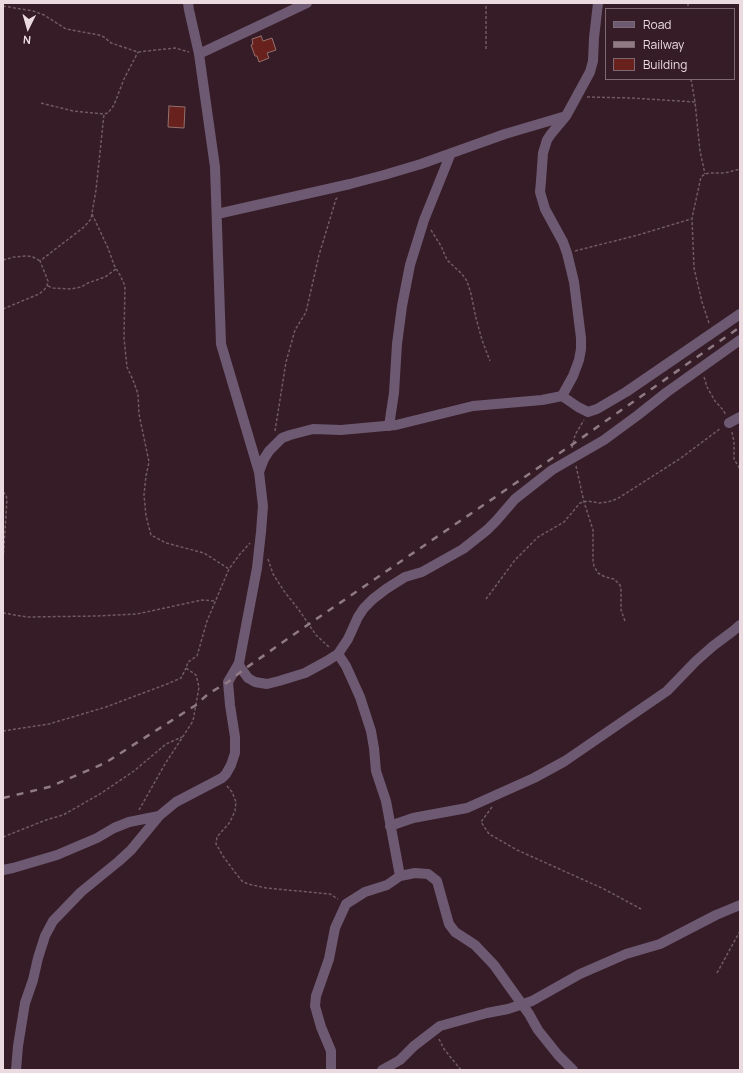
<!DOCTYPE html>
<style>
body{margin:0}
#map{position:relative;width:743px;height:1073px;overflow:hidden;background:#351c26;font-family:Manrope,sans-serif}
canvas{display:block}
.frame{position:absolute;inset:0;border:4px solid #ecdae1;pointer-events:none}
.legend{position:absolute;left:605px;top:8px;width:130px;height:72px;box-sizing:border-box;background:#351c26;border:1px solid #7e6871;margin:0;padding:5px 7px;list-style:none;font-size:12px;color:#ecdae1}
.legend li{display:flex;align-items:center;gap:8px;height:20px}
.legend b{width:20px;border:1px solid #7e6871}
.north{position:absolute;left:8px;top:8px;width:40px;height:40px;-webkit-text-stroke:3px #351c26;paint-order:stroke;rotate:185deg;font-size:11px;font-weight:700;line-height:16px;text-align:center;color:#ecdae1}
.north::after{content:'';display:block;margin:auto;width:14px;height:18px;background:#ecdae1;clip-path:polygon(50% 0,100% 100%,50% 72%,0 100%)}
</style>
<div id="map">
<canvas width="743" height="1073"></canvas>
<div class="frame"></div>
<ul class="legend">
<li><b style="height:5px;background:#6e5972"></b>Road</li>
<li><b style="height:5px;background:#907a83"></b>Railway</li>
<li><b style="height:11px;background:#69211d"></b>Building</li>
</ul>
<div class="north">N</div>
</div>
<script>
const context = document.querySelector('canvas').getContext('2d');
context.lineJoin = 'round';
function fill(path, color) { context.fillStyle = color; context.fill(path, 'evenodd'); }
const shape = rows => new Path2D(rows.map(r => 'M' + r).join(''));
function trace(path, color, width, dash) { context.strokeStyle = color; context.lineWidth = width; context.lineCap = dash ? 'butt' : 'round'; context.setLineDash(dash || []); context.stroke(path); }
const building = shape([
 [261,36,263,41,272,38,276,50,267,53,269,58,259,62,257,56,255,56,251,45,253,44,252,39,261,36],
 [169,106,185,107,184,128,168,127,169,106]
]);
const path = shape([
 [688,3,688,9],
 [3,6,33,11,44,15,66,29,99,35,104,37,111,43,138,52,175,48,189,52],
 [486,49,486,3],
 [691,79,695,102,700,151,705,174],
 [587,97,631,98,695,102],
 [41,103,73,111,104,114,108,113,114,105,124,79,138,52],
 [92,214,108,248,114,265,120,275,125,286,124,338,127,367,133,380,138,394,139,414,149,462,146,476,144,495,146,516,151,535,166,543,204,553,229,569],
 [431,230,441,246,447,260,462,274,467,281,471,294,476,318,482,340,490,361],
 [575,251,638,235,691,219],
 [3,260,14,257,27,256,33,257,40,261],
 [48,286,53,288,71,289,81,287,88,283,105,277,116,269],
 [3,309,39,294,44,290,47,286,48,281,40,261,84,227,91,219,96,190,104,114],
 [709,323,702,302,694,268,692,218,701,177,705,174,710,173,725,173,740,169],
 [704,377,707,387,715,401,723,410,726,415],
 [275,431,286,362,295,330,306,312,319,255,336,199,338,197],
 [732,432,734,442,734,459,740,469],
 [572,448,575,435,584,420],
 [576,466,584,502,593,530,593,561,594,566,598,573,605,577,614,579,620,585,621,590,621,610,625,621],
 [3,492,6,495,7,499,3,562],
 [268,559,273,574,284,591,299,610,316,635,330,648],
 [486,599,515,560,538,537,564,522,580,503,588,501,599,503,608,502,617,499,681,458,721,428],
 [3,613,27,617,97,616,137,614,202,600,215,601],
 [3,731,49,724,106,707,167,684,181,678,186,668],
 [227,786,232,792,236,802,235,811,230,822,217,837,216,844,223,856,234,871,242,881,248,884,266,888,330,894,338,899],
 [492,807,481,822,489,834,517,850,604,889,641,909],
 [139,810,165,764,193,721,199,687,196,675,186,668,188,662,197,656,207,621,229,569,240,554,250,543],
 [3,837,46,820,63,815,100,794,134,771,166,744,182,737],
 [717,973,740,931],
 [439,1039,444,1049,461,1070]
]);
const minor = shape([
 [199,54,307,3],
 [217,214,350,184,384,175,421,164,505,134,566,116],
 [562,396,578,407,588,412,597,409,626,392,740,314],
 [729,423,740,417],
 [389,426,394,393,397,344,402,306,410,265,424,220,451,153],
 [259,472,264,459,269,451,282,438,290,435,313,429,341,430,396,425,473,406,542,400,562,396,573,376,579,360,581,349,581,338,574,282,567,253,563,242,545,209,540,192,541,181,543,153,547,140,551,134,566,116,590,72,593,61,594,38,598,3],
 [338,654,346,666,360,697,371,731,374,748,376,771,386,801,400,876],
 [239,663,240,667,248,678,255,682,267,684,279,681,305,673,327,661,338,654,348,639,358,617,364,608,373,599,386,589,405,577,422,572,463,549,487,530,496,521,515,499,552,470,604,440,638,415,667,392,740,340],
 [390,826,413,818,467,808,534,778,565,761,667,691,696,661,713,646,733,631,740,625],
 [3,870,13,868,57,855,97,838,114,828,129,822,159,816],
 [16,1070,18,1046,25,1003,33,980,38,958,45,936,53,921,81,892,119,861,131,850,159,816,176,802,222,778,226,774,231,765,235,753,235,737,230,705,228,682,239,663,257,568,261,532,263,506,259,472,221,344,215,167,199,54,189,10,188,3],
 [331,1070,331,1051,321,1027,315,1006,316,996,329,959,335,928,346,904,365,892,387,885,400,876,415,873,428,874,437,881,449,924,455,932,475,945,494,965,529,1014,538,1030,558,1055,573,1070],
 [382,1070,400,1060,414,1046,440,1026,487,1013,508,1009,532,1001,580,974,626,954,660,944,716,915,740,905]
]);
const rail = shape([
 [3,798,49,787,105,763,196,705,208,694,228,682,243,670,309,624,573,444,740,327]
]);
fill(building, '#69211d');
trace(building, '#93716d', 1);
trace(path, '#715a63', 1.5, [3, 2]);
trace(minor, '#6e5972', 10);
trace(rail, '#907a83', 2.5, [7, 7]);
</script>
